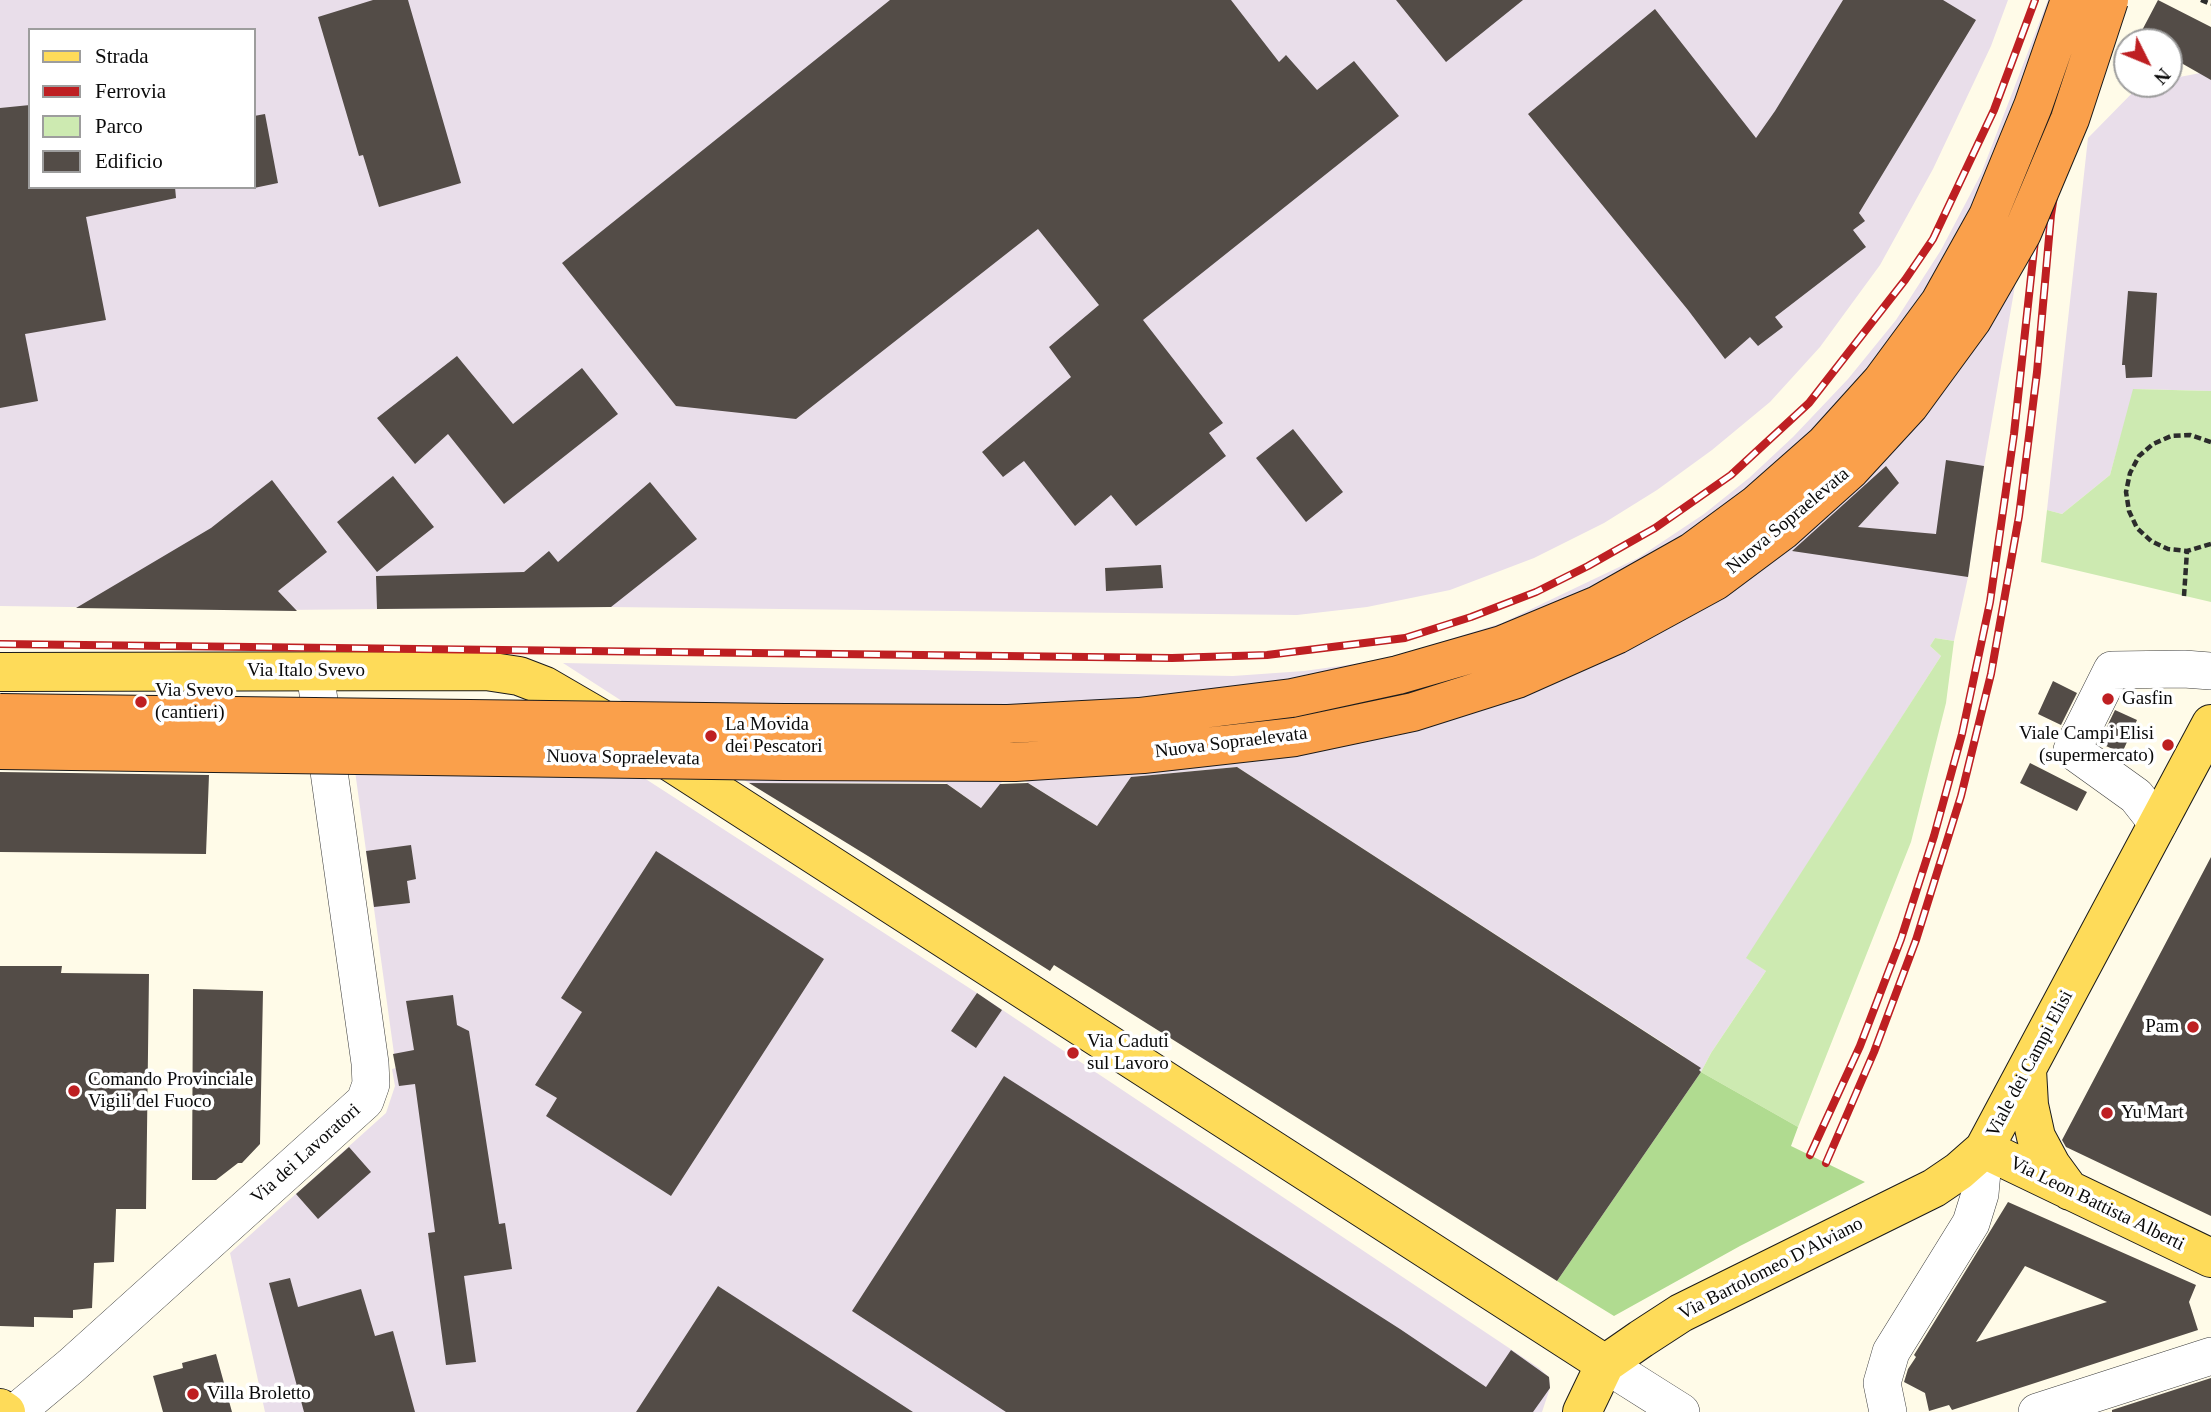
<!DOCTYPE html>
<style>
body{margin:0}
#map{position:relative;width:2211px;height:1412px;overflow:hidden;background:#fffbe8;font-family:"Times New Roman",serif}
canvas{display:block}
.legend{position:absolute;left:28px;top:28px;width:228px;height:161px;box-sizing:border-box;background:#fff;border:2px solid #9d9d9d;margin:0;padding:9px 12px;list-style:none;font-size:21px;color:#0a0a0a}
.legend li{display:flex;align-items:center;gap:14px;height:35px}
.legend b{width:35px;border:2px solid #9d9d9d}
.north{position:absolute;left:2113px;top:28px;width:70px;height:70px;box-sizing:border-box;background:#fff;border:2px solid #9d9d9d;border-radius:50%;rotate:133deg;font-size:19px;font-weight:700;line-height:28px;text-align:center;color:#0a0a0a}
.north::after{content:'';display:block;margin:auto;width:24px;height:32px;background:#be1f22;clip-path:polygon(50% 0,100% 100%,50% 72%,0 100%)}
</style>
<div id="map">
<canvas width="2211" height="1412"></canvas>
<ul class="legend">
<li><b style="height:9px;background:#fedb59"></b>Strada</li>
<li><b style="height:9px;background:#be1f22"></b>Ferrovia</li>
<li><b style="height:19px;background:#cdeab1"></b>Parco</li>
<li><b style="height:19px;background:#534c47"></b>Edificio</li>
</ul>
<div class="north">N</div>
</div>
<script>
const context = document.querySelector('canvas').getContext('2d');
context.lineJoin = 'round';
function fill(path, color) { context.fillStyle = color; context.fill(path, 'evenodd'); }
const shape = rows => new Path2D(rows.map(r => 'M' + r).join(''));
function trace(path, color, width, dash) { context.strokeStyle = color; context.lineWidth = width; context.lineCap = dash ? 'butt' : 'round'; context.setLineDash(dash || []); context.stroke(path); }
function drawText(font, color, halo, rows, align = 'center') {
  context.font = font + ' "Times New Roman",serif'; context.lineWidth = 7; context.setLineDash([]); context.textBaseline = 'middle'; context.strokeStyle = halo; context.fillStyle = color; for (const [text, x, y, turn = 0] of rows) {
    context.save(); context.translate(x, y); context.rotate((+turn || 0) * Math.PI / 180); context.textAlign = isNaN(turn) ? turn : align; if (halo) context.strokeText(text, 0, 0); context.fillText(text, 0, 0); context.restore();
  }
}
const industrial = shape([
 [0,0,2008,0,1991,46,1933,169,1880,265,1820,347,1770,402,1712,450,1657,490,1604,523,1534,558,1450,590,1367,607,1297,615,611,607,279,610,0,606],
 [30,30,254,30,254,187,30,187],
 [2048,0,2064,0,1984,466,1968,577,1954,641,1935,638,1930,646,1941,656,1747,958,1766,971,1711,1053,1701,1072,1682,1055,1237,767,1132,777,1097,826,1025,781,1002,782,981,808,946,783,749,783,563,663,1233,676,1304,671,1383,660,1502,623,1638,558,1704,514,1749,478,1793,437,1848,379,1896,320,1941,250,1981,174],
 [2211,71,2211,391,2134,389,2110,475,2062,514,2047,510,2088,138,2141,84,2169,84,2169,79],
 [347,713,593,745,977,993,1539,1368,1549,1377,1550,1388,1542,1412,265,1412,230,1253,386,1113,395,1086,392,1069,396,1068]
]);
const green = shape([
 [2133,389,2211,391,2211,602,2041,562,2047,510,2062,514,2110,475],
 [1935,638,1954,641,1946,703,1911,842,1798,1127,1701,1072,1711,1053,1766,971,1746,958,1941,656,1930,646]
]);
const forest = shape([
 [1701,1072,1798,1127,1791,1146,1865,1182,1740,1246,1614,1316,1557,1281]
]);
const building = shape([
 [373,0,408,0,461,183,379,207,363,155,359,156,318,17],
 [890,0,1231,0,1279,62,1286,55,1317,90,1354,61,1399,116,1143,320,1223,423,1209,433,1226,456,1136,526,1111,495,1075,526,1024,461,1003,477,982,452,1071,377,1049,347,1099,305,1038,229,796,419,676,406,562,263],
 [1396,0,1523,0,1446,62],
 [1843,0,1943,0,1976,20,1859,213,1865,221,1853,230,1866,247,1775,317,1783,327,1758,346,1750,337,1725,359,1688,310,1528,114,1655,9,1756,138,1775,111],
 [2158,0,2211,27,2211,80,2169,56,2169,42,2144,42,2138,38],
 [30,105,30,187,175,187,176,198,86,217,106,320,25,334,38,401,0,408,0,108],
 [265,114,278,183,254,188,254,116],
 [2128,291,2157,293,2152,377,2126,378,2125,365,2122,365],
 [457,356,513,424,582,368,618,414,504,504,448,434,415,464,377,418],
 [1293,429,1343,492,1306,522,1256,458],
 [1946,460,1984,466,1968,577,1792,551,1886,466,1899,483,1858,527,1936,534],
 [393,476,434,527,377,572,337,522],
 [272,480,327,552,278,591,297,611,76,608,211,528],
 [650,482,697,539,611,607,377,609,376,576,524,572,549,551,558,562],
 [1161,565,1163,588,1106,591,1105,568],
 [2053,681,2077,693,2061,725,2038,714],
 [2115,710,2137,720,2122,753,2099,743],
 [2030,763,2087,792,2077,811,2020,783],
 [1237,767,1701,1068,1699,1070,1701,1072,1557,1281,1054,965,1050,971,868,856,749,783,947,784,981,808,1000,784,1028,783,1097,826,1131,777],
 [0,772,209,775,206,854,0,852],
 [411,845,416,879,407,881,410,903,374,907,366,851],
 [656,851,824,959,671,1196,546,1116,557,1098,535,1085,582,1012,561,998],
 [2211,857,2211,1216,2066,1147,2062,1140],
 [0,966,62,966,61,973,149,974,146,1209,116,1209,114,1262,94,1263,92,1308,73,1310,73,1318,34,1317,34,1327,0,1326],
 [193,989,263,991,260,1144,242,1163,238,1163,216,1180,192,1180],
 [977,993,1002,1010,976,1048,951,1031],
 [453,995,457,1025,469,1031,499,1224,505,1223,512,1269,464,1276,476,1362,446,1365,428,1233,435,1232,415,1084,399,1086,393,1054,414,1050,406,1001],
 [1004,1076,1400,1329,1486,1387,1511,1350,1549,1377,1550,1388,1533,1412,1006,1412,852,1311],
 [349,1147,371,1172,318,1219,296,1194],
 [2008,1202,2196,1285,2189,1302,2198,1330,1952,1410,1949,1405,1929,1411,1925,1393,1904,1382,1908,1369,1916,1357,1914,1355],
 [2025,1266,2107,1302,1976,1342],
 [290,1278,298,1307,361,1289,375,1336,393,1331,415,1412,304,1412,269,1283],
 [718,1286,913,1412,636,1412],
 [216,1354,232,1412,163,1412,153,1376,183,1368,182,1363],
 [2211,1378,2211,1412,2112,1412,2112,1410]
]);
const path = shape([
 [2201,0,2211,4],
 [2211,442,2190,435,2171,436,2153,444,2139,456,2130,473,2126,492,2129,511,2137,528,2151,541,2168,549,2187,551,2211,544],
 [2184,596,2187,551]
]);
const minor = shape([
 [2158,824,2136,796,2072,750,2112,670,2184,669,2211,671],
 [1605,1364,1681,1412],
 [16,1412,71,1366,365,1101,371,1084,370,1063,315,672],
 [1888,1412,1882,1383,1891,1352,1971,1223,1980,1194,1984,1149],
 [2037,1412,2211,1356]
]);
const major = shape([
 [0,672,486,671,519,676,545,686,624,732,1605,1364],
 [2027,1070,2029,1105,2036,1137,2051,1165,2070,1191],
 [1984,1149,2211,1258],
 [0,1408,6,1412],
 [1582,1412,1605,1364,1641,1339,1681,1313,1934,1188,1959,1171,1984,1149,2211,724]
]);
const rail = shape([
 [0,644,1172,658,1267,655,1405,638,1471,617,1536,592,1588,566,1655,528,1731,475,1809,403,1905,280,1933,239,1994,110,2035,0],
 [1810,1155,1860,1046,1901,939,1934,836,1962,734,1990,602,2014,434,2043,166,2068,0],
 [1826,1163,1874,1052,1916,940,1961,796,1991,674,2019,516,2037,372,2051,215,2085,0]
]);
const highwayBridge = shape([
 [0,713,784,723,1008,724,1139,717,1292,698,1398,675,1502,645,1598,605,1692,552,1757,504,1825,444,1881,382,1940,302,1988,216,2033,106,2070,0],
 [0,750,783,761,1015,762,1143,754,1295,737,1413,712,1517,679,1616,635,1715,581,1782,531,1851,469,1909,406,1972,320,2022,233,2070,119,2109,0]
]);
const markers = [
 [2108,699,7,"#be1f22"],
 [141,702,7,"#be1f22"],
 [711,736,7,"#be1f22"],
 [2168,745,7,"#be1f22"],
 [2193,1027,7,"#be1f22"],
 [1073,1053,7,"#be1f22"],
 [74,1091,7,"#be1f22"],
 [2107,1113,7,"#be1f22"],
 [193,1394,7,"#be1f22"]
];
const streetNames = [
 ["Nuova Sopraelevata",1788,521,-40],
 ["Via Italo Svevo",306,671],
 ["Nuova Sopraelevata",1231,743,-7],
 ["Nuova Sopraelevata",623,758,1],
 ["Viale dei Campi Elisi",2030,1064,-62],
 ["Via dei Lavoratori",306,1154,-42],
 ["Via Leon Battista Alberti",2097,1204,26],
 ["Via Bartolomeo D'Alviano",1771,1269,-27]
];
const poiNames = [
 ["Via Svevo",155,691],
 ["(cantieri)",155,713],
 ["Gasfin",2122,699],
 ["La Movida",725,725],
 ["dei Pescatori",725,747],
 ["Viale Campi Elisi",2154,734,"right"],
 ["(supermercato)",2154,756,"right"],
 ["Pam",2179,1027,"right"],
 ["Via Caduti",1087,1042],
 ["sul Lavoro",1087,1064],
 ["Comando Provinciale",88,1080],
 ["Vigili del Fuoco",88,1102],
 ["Yu Mart",2121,1113],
 ["Villa Broletto",207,1394]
];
fill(industrial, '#e9deea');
fill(green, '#cdeab1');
fill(forest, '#b0db90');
fill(building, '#534c47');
trace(minor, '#3d3d3d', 38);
trace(major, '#1b1b1b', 40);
trace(path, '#2c2c2c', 4.5, [7, 3.5]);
trace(minor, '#fff', 37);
trace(major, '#fedb59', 38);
trace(rail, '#be1f22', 8);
trace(rail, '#fff', 5, [16]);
trace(highwayBridge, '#1b1b1b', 40, []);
trace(highwayBridge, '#faa04b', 38);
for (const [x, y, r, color] of markers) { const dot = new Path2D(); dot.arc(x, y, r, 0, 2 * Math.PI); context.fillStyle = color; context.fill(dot); trace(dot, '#fff', 2.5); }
drawText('19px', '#0a0a0a', '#fff', streetNames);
drawText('19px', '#0a0a0a', '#fff', poiNames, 'left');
</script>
